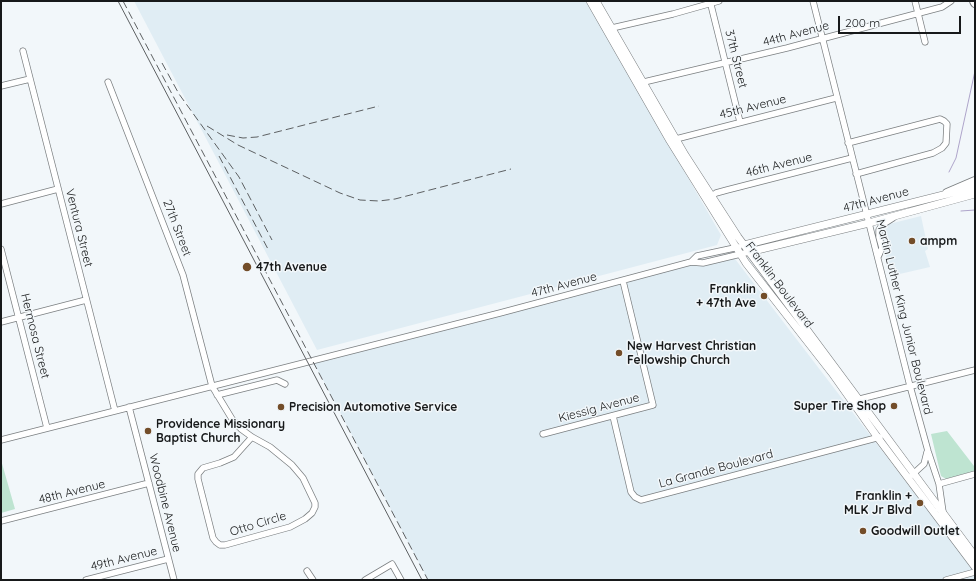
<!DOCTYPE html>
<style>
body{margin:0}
#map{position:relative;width:976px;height:581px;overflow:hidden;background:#f2f7fa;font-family:Quicksand,sans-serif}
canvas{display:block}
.frame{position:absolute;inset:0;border:2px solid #17191a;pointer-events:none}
.scale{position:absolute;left:838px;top:16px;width:123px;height:18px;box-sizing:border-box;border:2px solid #17191a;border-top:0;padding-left:5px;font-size:12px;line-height:14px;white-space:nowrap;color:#17191a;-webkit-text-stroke:3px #f2f7fa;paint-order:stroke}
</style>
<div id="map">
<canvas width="976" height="581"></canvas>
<div class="frame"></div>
<div class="scale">200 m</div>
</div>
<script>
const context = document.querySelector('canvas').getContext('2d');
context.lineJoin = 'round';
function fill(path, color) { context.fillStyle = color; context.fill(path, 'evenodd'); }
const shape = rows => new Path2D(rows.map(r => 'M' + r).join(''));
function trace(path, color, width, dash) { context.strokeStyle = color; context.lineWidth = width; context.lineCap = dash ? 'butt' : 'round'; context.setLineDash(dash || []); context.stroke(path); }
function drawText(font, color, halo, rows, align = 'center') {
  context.font = font + ' Quicksand,sans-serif'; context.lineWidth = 3; context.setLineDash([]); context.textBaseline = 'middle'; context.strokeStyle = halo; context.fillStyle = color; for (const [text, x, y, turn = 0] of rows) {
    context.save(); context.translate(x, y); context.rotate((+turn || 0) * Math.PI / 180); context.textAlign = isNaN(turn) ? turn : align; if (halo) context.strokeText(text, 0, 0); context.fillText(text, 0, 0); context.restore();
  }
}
const built = shape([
 [134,1,586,1,721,235,717,245,317,350],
 [921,216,928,249,925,251,930,267,891,276,881,237,881,232,884,227,889,224],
 [732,255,975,572,975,580,428,580,313,361]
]);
const green = shape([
 [947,431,974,466,975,471,946,479,941,476,931,434],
 [1,460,15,509,1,513]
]);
const stream = shape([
 [949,172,956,158,975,71],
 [961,211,975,210]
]);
const minor = shape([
 [710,1,740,122],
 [813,1,910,386,928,451,939,484,943,512],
 [915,1,925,42],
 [612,28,673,14,719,1],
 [23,51,115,411],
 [108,82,183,275,212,386,232,419,241,429,252,437,270,447,292,465,303,478,315,503,315,507,312,513,305,519,290,527,225,545,220,545,216,542,213,538,198,479,198,474,203,468,220,463,234,457,252,437],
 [644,82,787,48,942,7,951,1],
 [1,86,30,79],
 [676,139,836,98],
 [848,143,940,119,944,121,947,124,946,143,942,148,933,153,856,174],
 [712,196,716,193,727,190,852,158],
 [1,204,58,189],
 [1,249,47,428],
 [878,257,882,248,879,237,879,230,882,225,893,218],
 [691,262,697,256,739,247],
 [1,322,86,300],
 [217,395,277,380,285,384],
 [860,399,975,370],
 [129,407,174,580],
 [613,416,631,492,635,497,641,500,880,437],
 [543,434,653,405,623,281],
 [1,440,500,313,691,262,703,263,749,252],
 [912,475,924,464,927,452],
 [939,484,975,474],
 [1,521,149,483],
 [307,571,313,580],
 [86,580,168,559],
 [365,580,392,564,401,580],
 [946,580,975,572]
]);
const major = shape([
 [590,1,670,141,746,263,832,373,878,438,975,567],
 [596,1,685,155,738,237,975,556],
 [744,245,975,187],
 [749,252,869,223,975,194]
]);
const highway = shape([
 [974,1,975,3],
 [947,193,975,181]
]);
const tram = shape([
 [118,1,422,580]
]);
const rail = shape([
 [123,1,428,580],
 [162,63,179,94,239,177,272,240],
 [207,126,238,145,340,193,360,200,379,201,395,199,511,169],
 [227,135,243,138,257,137,379,106],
 [219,156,269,251]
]);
const markers = [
 [912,241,4,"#734d29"],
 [247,267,5,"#734d29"],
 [764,296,4,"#734d29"],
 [619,353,4,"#734d29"],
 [894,406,4,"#734d29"],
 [281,407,4,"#734d29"],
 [148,431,4,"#734d29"],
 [920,503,4,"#734d29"],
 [863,531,4,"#734d29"]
];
const streetNames = [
 ["44th Avenue",796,34,-15],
 ["37th Street",736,59,76],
 ["45th Avenue",753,107,-14],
 ["46th Avenue",779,165,-14],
 ["47th Avenue",876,200,-15],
 ["Ventura Street",79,228,76],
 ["27th Street",177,228,69],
 ["47th Avenue",564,285,-15],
 ["Franklin Boulevard",779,285,53],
 ["Martin Luther King Junior Boulevard",904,317,76],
 ["Hermosa Street",35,336,76],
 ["Kiessig Avenue",599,408,-15],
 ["La Grande Boulevard",716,469,-15],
 ["48th Avenue",72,492,-14],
 ["Woodbine Avenue",165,503,76],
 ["Otto Circle",258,524,-17],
 ["49th Avenue",124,559,-14]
];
const poiNames = [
 ["ampm",920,241],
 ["47th Avenue",256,267],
 ["Franklin",756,289,"right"],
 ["+ 47th Ave",756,303,"right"],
 ["New Harvest Christian",627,346],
 ["Fellowship Church",627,360],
 ["Super Tire Shop",886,406,"right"],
 ["Precision Automotive Service",289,407],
 ["Providence Missionary",156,424],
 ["Baptist Church",156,438],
 ["Franklin +",912,496,"right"],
 ["MLK Jr Blvd",912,510,"right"],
 ["Goodwill Outlet",871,531]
];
fill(built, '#e0edf4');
fill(green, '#bee4d1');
trace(stream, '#aea4ca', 1);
trace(minor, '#7b7f81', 7);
trace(major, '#7b7f81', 8);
trace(highway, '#7b7f81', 10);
trace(minor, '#fff', 5.5);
trace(major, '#fff', 7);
trace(highway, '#fff', 8);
trace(tram, '#5d6062', 1);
trace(rail, '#5d6062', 1, [8, 4]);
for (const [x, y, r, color] of markers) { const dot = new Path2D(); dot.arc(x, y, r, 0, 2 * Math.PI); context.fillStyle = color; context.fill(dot); trace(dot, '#f2f7fa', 1.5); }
drawText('12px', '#17191a', '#f2f7fa', streetNames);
drawText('bold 12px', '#17191a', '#f2f7fa', poiNames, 'left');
</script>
